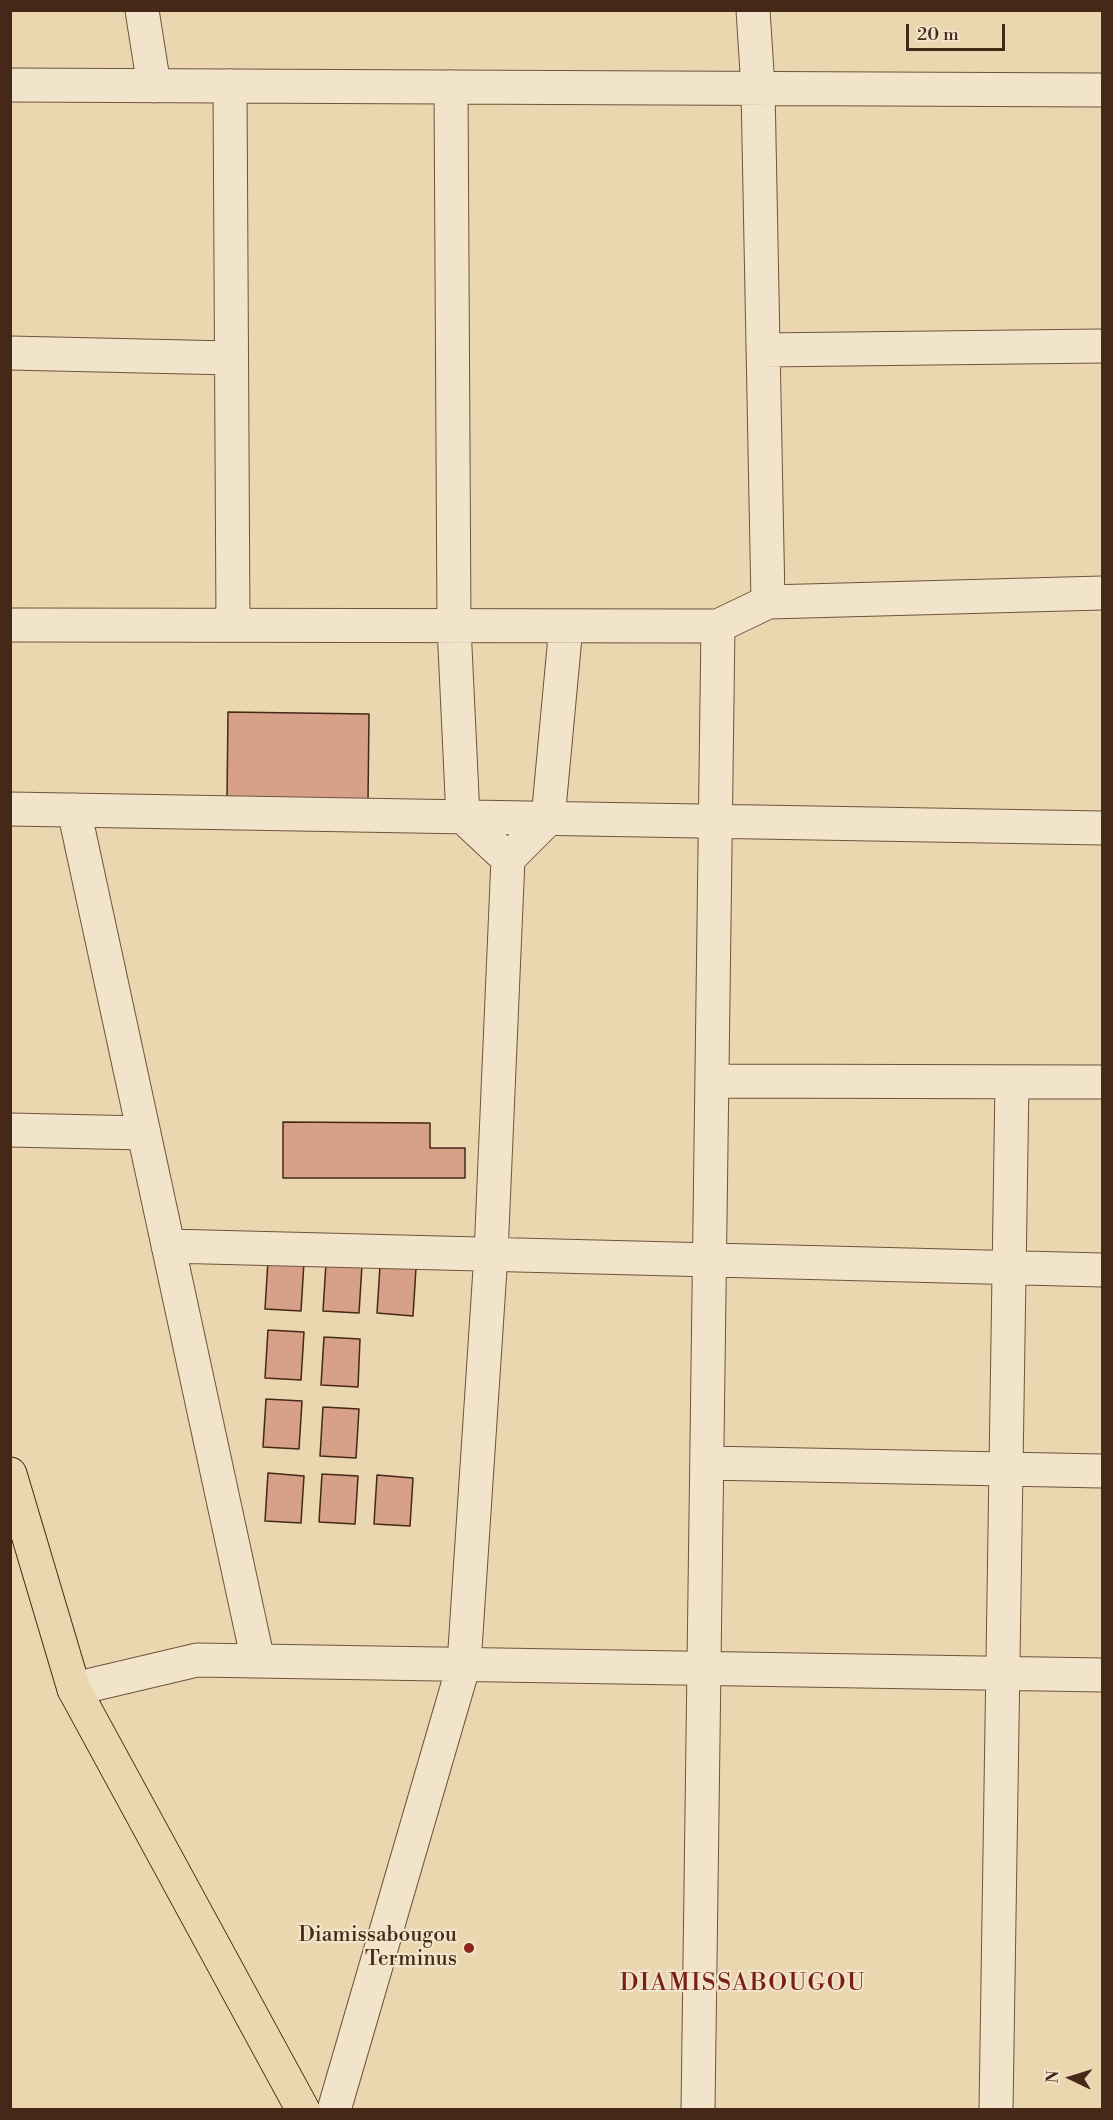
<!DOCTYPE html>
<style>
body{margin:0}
#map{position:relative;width:1113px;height:2120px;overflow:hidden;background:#ead6af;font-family:"Libre Bodoni",serif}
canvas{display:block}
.frame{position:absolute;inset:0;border:12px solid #462818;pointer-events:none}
.north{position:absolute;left:1041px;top:2048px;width:60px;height:60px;-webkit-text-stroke:4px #f1e4cb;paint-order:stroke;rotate:274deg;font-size:16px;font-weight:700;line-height:24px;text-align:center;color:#462818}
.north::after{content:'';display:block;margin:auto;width:21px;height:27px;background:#462818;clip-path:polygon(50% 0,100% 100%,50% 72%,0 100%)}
.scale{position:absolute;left:906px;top:24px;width:99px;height:27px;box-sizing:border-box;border:3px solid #462818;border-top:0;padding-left:8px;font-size:18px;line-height:21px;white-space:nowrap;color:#462818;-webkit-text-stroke:4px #f1e4cb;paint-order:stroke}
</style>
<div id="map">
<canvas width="1113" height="2120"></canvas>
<div class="frame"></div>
<div class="north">N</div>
<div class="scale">20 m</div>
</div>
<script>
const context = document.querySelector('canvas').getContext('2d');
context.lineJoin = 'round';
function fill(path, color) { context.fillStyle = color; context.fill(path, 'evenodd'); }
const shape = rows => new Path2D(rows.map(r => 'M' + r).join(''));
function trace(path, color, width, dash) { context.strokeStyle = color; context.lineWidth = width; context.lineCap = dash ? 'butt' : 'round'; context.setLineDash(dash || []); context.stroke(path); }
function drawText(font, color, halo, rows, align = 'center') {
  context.font = font + ' "Libre Bodoni",serif'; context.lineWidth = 4.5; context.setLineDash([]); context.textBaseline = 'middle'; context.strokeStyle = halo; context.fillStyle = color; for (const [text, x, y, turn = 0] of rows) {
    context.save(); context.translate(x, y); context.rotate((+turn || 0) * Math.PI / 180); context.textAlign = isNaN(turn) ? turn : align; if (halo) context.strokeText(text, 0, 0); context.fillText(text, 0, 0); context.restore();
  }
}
const building = shape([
 [228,712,369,714,368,801,227,799,228,712],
 [283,1122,430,1123,430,1148,465,1148,465,1178,283,1178,283,1122],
 [268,1260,304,1262,301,1311,265,1309,268,1260],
 [326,1263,362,1265,359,1313,323,1311,326,1263],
 [380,1266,416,1268,413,1316,377,1313,380,1266],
 [268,1330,304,1332,301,1380,265,1378,268,1330],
 [324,1337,360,1339,358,1387,321,1385,324,1337],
 [266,1399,302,1401,299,1449,263,1447,266,1399],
 [323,1407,359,1409,356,1458,320,1456,323,1407],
 [268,1473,304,1476,301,1523,265,1521,268,1473],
 [322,1474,358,1476,355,1524,319,1522,322,1474],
 [377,1475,413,1478,410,1526,374,1524,377,1475]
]);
const minor = shape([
 [142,10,154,86],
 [753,10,758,88,768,602],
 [10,85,1102,90],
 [230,86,233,625],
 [763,350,1102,346],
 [10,353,231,358],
 [10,625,718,626,768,602,1102,593],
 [10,809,1102,828],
 [74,810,258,1661],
 [508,859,548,819,566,626],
 [712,1081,1102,1082],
 [10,1130,144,1133],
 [168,1246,1102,1270],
 [707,1463,1102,1471],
 [74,1689,197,1660,1102,1675],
 [334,2110,464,1664,491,1254,508,859,463,817,454,626,451,87],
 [698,2110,718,626],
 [996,2110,1012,1082]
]);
const major = shape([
 [10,1474,74,1689,303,2110]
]);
const markers = [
 [469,1948,6,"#8f2418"]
];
const poiNames = [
 ["Diamissabougou",457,1936],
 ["Terminus",457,1960]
];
const quarterNames = [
 ["DIAMISSABOUGOU",743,1984]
];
fill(building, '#d7a088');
trace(building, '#462818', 1.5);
trace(minor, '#6f543e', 35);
trace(major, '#462818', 35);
trace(minor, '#f1e4cb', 33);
trace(major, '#ead6af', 33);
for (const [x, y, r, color] of markers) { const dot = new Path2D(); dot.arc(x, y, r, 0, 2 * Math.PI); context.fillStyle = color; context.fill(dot); trace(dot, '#f1e4cb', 2); }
drawText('21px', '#462818', '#f1e4cb', poiNames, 'right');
context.letterSpacing = '1.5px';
drawText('24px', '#7a1f14', '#f1e4cb', quarterNames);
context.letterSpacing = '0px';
</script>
